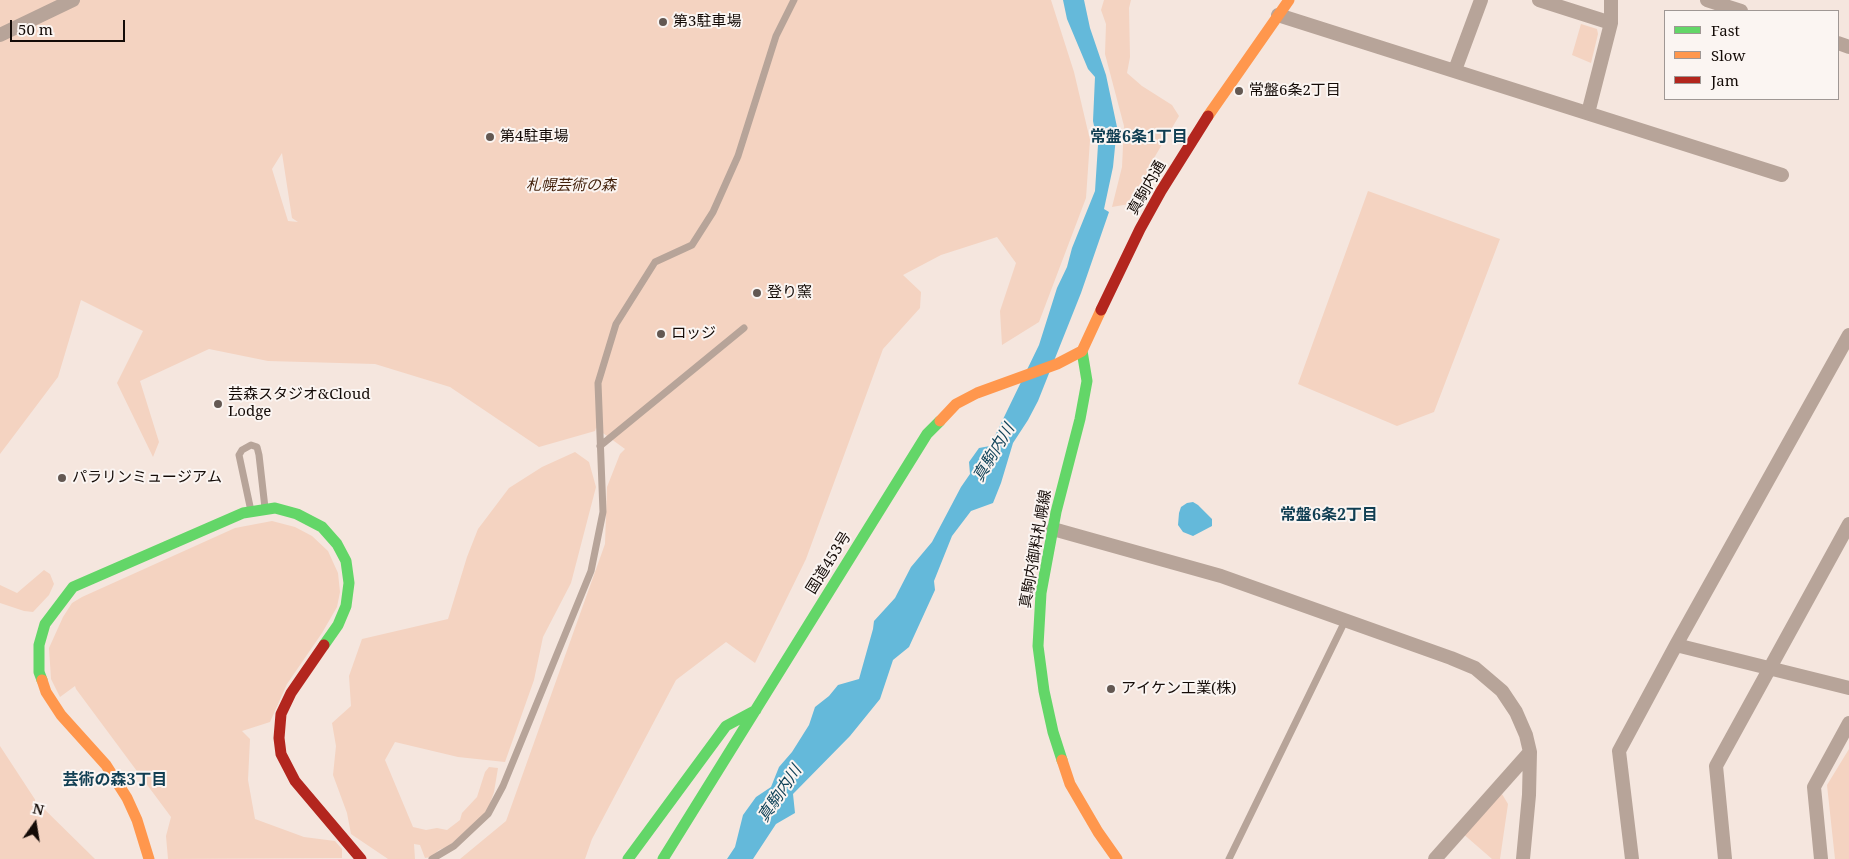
<!DOCTYPE html>
<meta charset="utf-8">
<style>
body{margin:0}
#map{position:relative;width:1849px;height:859px;overflow:hidden;background:#f5e6de;font-family:"Noto Serif",serif}
canvas{display:block}
.legend{position:absolute;left:1664px;top:10px;width:175px;height:90px;box-sizing:border-box;background:#fbf5f2;border:1px solid #9f9794;margin:0;padding:6px 9px;list-style:none;font-size:15px;color:#140b07}
.legend li{display:flex;align-items:center;gap:10px;height:25px}
.legend b{width:25px;border:1px solid #9f9794}
.north{position:absolute;left:10px;top:799px;width:50px;height:50px;-webkit-text-stroke:4px #fbf5f2;paint-order:stroke;rotate:13deg;font-size:14px;font-weight:700;line-height:20px;text-align:center;color:#140b07}
.north::after{content:'';display:block;margin:auto;width:18px;height:22px;background:#140b07;clip-path:polygon(50% 0,100% 100%,50% 72%,0 100%)}
.scale{position:absolute;left:10px;top:20px;width:115px;height:22px;box-sizing:border-box;border:2px solid #140b07;border-top:0;padding-left:6px;font-size:15px;line-height:18px;white-space:nowrap;color:#140b07;-webkit-text-stroke:4px #fbf5f2;paint-order:stroke}
</style>
<div id="map">
<canvas width="1849" height="859"></canvas>
<ul class="legend">
<li><b style="height:6px;background:#63d668"></b>Fast</li>
<li><b style="height:6px;background:#ff974d"></b>Slow</li>
<li><b style="height:6px;background:#b3261e"></b>Jam</li>
</ul>
<div class="north">N</div>
<div class="scale">50 m</div>
</div>
<script>
const context = document.querySelector('canvas').getContext('2d');
context.lineJoin = 'round';
function fill(path, color) { context.fillStyle = color; context.fill(path, 'evenodd'); }
const shape = rows => new Path2D(rows.map(r => 'M' + r).join(''));
function trace(path, color, width, dash) { context.strokeStyle = color; context.lineWidth = width; context.lineCap = dash ? 'butt' : 'round'; context.setLineDash(dash || []); context.stroke(path); }
function drawText(font, color, halo, rows, align = 'center') {
  context.font = font + ' "Noto Serif","Noto Sans JP",serif'; context.lineWidth = 4; context.setLineDash([]); context.textBaseline = 'middle'; context.strokeStyle = halo; context.fillStyle = color; for (const [text, x, y, turn = 0] of rows) {
    context.save(); context.translate(x, y); context.rotate((+turn || 0) * Math.PI / 180); context.textAlign = isNaN(turn) ? turn : align; if (halo) context.strokeText(text, 0, 0); context.fillText(text, 0, 0); context.restore();
  }
}
const green = shape([
 [0,0,1051,0,1074,72,1090,140,1086,198,1039,322,1002,345,1000,311,1016,263,997,237,941,255,903,275,921,292,920,308,883,349,806,559,755,663,726,642,676,680,592,839,585,859,460,859,506,821,605,544,607,487,620,454,625,449,596,428,595,431,539,447,450,387,375,364,268,361,209,349,140,381,159,442,153,457,117,383,143,331,81,300,58,377,0,454],
 [282,153,292,218,298,222,288,221,272,169],
 [1104,0,1131,0,1129,8,1130,57,1127,73,1142,86,1172,105,1179,116,1154,158,1135,203,1112,207,1122,167,1124,126,1105,54,1106,24,1101,10],
 [1581,24,1597,29,1598,34,1591,63,1572,55],
 [1368,191,1500,239,1434,412,1397,426,1298,384],
 [575,452,589,462,596,487,571,583,543,637,534,680,505,762,458,757,395,742,385,760,413,827,426,830,437,828,447,830,460,820,462,813,477,797,485,772,489,767,498,768,494,792,487,812,449,846,439,850,431,857,425,858,420,845,414,844,415,859,388,859,351,834,347,813,333,775,336,746,332,723,351,706,349,676,362,639,448,619,467,557,478,529,509,488,542,467],
 [272,521,295,527,312,536,328,551,338,573,340,592,337,607,322,633,287,684,270,722,242,731,250,739,248,780,255,819,304,837,335,841,342,849,342,858,168,859,166,836,171,817,76,689,75,686,60,697,51,679,49,648,63,617,72,603,82,597,235,528],
 [44,570,50,574,54,584,49,595,33,612,24,611,0,603,0,585,17,593],
 [0,746,36,801,95,859,0,859],
 [1849,749,1849,859,1835,859,1827,785],
 [1502,794,1508,804,1500,859,1492,859,1461,832,1487,799]
]);
const water = shape([
 [1063,0,1084,0,1090,28,1106,75,1117,127,1113,167,1104,209,1109,212,1081,293,1038,401,1028,420,1013,443,1001,483,993,503,971,511,952,536,934,581,935,590,909,647,893,660,880,699,850,736,793,794,795,813,776,824,753,859,727,859,735,847,743,815,756,797,771,787,779,767,792,752,809,725,815,707,829,696,838,685,859,679,873,629,874,621,895,598,911,567,932,542,961,487,970,474,969,462,979,448,990,446,1039,345,1057,288,1067,267,1072,248,1095,191,1098,145,1093,121,1095,77,1088,69,1067,19],
 [1193,502,1198,505,1212,519,1212,526,1193,536,1183,532,1178,525,1179,513,1181,507,1187,503]
]);
const lane = shape([
 [600,446,744,328],
 [251,511,239,455,242,450,251,445,257,447,259,455,265,508],
 [432,859,454,846,488,814,503,786,591,571,603,512,598,383,616,324,655,262,692,245,713,212,738,156,776,36,794,0],
 [1229,859,1345,621]
]);
const street = shape([
 [1539,0,1611,23],
 [1707,0,1741,11],
 [1278,15,1782,175],
 [0,35,73,0],
 [1838,43,1849,47],
 [1455,70,1481,0],
 [1588,113,1611,23,1611,0],
 [1053,529,1221,576,1451,658,1475,668,1502,691,1516,712,1526,735,1530,752,1529,795,1523,859],
 [1676,645,1849,688],
 [1435,859,1530,752],
 [1632,859,1619,751,1676,645,1849,335],
 [1725,859,1716,766,1849,524],
 [1821,859,1814,787,1849,723]
]);
const fast = shape([
 [42,680,39,672,39,645,45,624,73,587,243,513,275,508,297,514,322,527,337,544,346,561,349,583,346,606,338,625,324,645],
 [1062,760,1053,732,1044,691,1038,646,1041,593,1056,512,1080,419,1087,381,1082,351],
 [628,859,726,726,756,710],
 [663,859,927,434,940,421]
]);
const slow = shape([
 [1208,116,1289,0],
 [940,421,956,404,977,393,1057,364,1082,351,1101,310],
 [42,680,46,692,61,715,106,765,127,798,137,820,149,859],
 [1062,760,1070,784,1098,832,1117,859]
]);
const jam = shape([
 [1101,310,1140,229,1161,191,1208,116],
 [324,645,291,693,281,714,279,738,281,754,295,781,361,859]
]);
const markers = [
 [663,22,5,"#635852"],
 [1239,91,5,"#635852"],
 [490,137,5,"#635852"],
 [757,293,5,"#635852"],
 [661,334,5,"#635852"],
 [218,404,5,"#635852"],
 [62,478,5,"#635852"],
 [1111,689,5,"#635852"]
];
const poiNames = [
 ["第3駐車場",673,22],
 ["常盤6条2丁目",1249,91],
 ["第4駐車場",500,137],
 ["登り窯",767,293],
 ["ロッジ",671,334],
 ["芸森スタジオ&Cloud",228,395],
 ["Lodge",228,412],
 ["パラリンミュージアム",72,478],
 ["アイケン工業(株)",1121,689]
];
const parkNames = [
 ["札幌芸術の森",571,186]
];
const streetNames = [
 ["真駒内通",1147,188,-60],
 ["真駒内御料札幌線",1036,549,-80],
 ["国道453号",829,563,-58]
];
const neighbourhoodNames = [
 ["常盤6条1丁目",1139,137],
 ["常盤6条2丁目",1329,515],
 ["芸術の森3丁目",115,780]
];
const waterNames = [
 ["真駒内川",994,453,-59],
 ["真駒内川",780,794,-56]
];
fill(green, '#f4d3c1');
fill(water, '#64b9da');
trace(lane, '#b7a499', 7);
trace(street, '#b7a499', 14);
trace(fast, '#63d668', 11);
trace(slow, '#ff974d', 11);
trace(jam, '#b3261e', 11);
for (const [x, y, r, color] of markers) { const dot = new Path2D(); dot.arc(x, y, r, 0, 2 * Math.PI); context.fillStyle = color; context.fill(dot); trace(dot, '#fbf5f2', 2); }
drawText('15px', '#140b07', '#fbf5f2', poiNames, 'left');
drawText('italic 15px', '#421f09', '#fbf5f2', parkNames);
drawText('15px', '#140b07', '#fbf5f2', streetNames);
drawText('bold 16px', '#103e52', '#fbf5f2', neighbourhoodNames);
drawText('italic 16px', '#114359', '#fbf5f2', waterNames);
</script>
